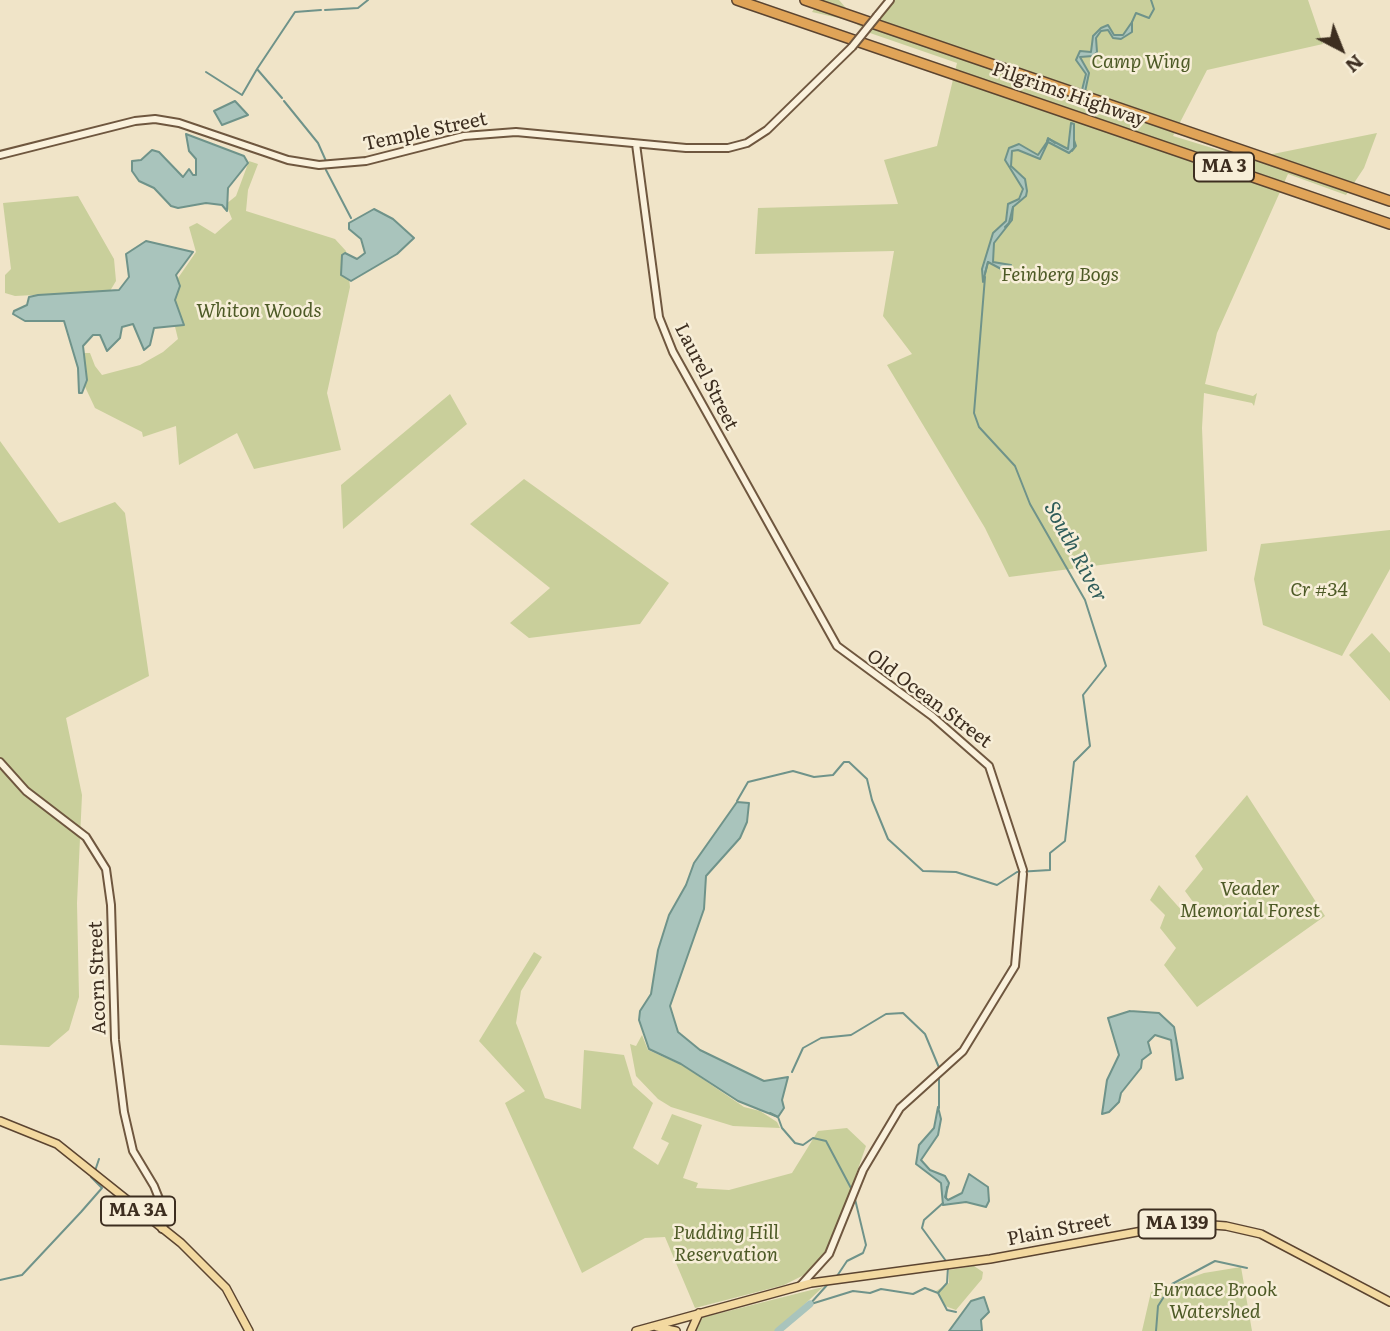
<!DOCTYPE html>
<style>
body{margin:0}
#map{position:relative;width:1390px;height:1331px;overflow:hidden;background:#f0e4c8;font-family:Literata,serif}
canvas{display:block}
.north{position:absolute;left:1306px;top:14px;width:70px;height:70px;-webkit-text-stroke:5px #f7eed8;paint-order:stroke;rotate:138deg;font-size:19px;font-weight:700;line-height:28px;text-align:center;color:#3d2e20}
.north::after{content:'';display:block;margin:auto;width:24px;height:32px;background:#3d2e20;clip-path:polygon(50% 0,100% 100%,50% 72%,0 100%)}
</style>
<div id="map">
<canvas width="1390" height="1331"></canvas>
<div class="north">N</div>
</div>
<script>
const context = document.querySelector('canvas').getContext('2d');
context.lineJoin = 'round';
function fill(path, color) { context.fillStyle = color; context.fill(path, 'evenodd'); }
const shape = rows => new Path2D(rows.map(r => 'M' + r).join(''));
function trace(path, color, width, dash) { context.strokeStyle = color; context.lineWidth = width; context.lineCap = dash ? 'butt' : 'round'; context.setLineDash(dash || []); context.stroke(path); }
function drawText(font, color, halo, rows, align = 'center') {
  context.font = font + ' Literata,serif'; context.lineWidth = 5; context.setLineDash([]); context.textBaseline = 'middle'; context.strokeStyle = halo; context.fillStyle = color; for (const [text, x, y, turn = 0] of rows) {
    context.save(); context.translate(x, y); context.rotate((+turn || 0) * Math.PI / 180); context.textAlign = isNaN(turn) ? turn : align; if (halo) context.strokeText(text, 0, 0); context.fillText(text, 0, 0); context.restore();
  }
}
const green = shape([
 [820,0,839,0,865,30,886,0,1308,0,1323,44,1207,70,1173,136,1248,159,1377,133,1364,168,1346,195,1288,174,1217,333,1205,384,1253,396,1257,393,1254,406,1252,403,1204,393,1202,428,1207,551,1009,577,985,528,887,365,912,354,883,316,894,251,755,254,758,208,898,204,884,160,937,146,957,63,870,33,852,21,812,12],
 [249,161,258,164,248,190,246,211,335,239,346,251,350,287,327,393,341,450,254,469,237,433,179,465,176,426,143,437,142,432,95,408,79,374,82,353,90,353,95,366,102,375,140,365,163,352,178,339,167,294,196,252,189,227,197,223,215,234,232,219,226,204,236,196],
 [78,196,114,259,116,281,110,291,15,296,5,293,5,275,11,269,3,203],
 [450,394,467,424,343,529,341,485],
 [0,441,59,523,115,502,125,513,149,676,66,718,82,795,77,903,79,997,69,1030,49,1047,0,1045],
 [524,479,669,583,640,624,529,638,510,623,550,588,470,524],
 [1390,530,1390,569,1342,656,1263,625,1254,579,1261,544],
 [1372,633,1390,653,1390,701,1349,655],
 [1247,795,1325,916,1197,1007,1164,965,1176,948,1160,928,1165,915,1150,900,1159,885,1184,913,1196,906,1185,891,1203,869,1195,856],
 [534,952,542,957,521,991,516,1023,545,1098,581,1109,584,1050,624,1055,633,1085,653,1103,633,1148,658,1165,669,1143,661,1139,672,1114,702,1125,683,1178,698,1183,696,1188,729,1190,792,1173,818,1131,847,1128,866,1146,831,1246,808,1273,784,1285,695,1308,665,1237,645,1238,582,1273,505,1103,525,1091,479,1041],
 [642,1035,648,1050,682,1065,744,1107,760,1111,777,1122,780,1128,733,1126,671,1107,658,1099,636,1076,630,1044,636,1046],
 [974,1266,983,1272,982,1279,956,1310,945,1306,936,1291,949,1283,949,1270],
 [1241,1267,1252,1331,1142,1331,1151,1292,1204,1273],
 [823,1287,776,1331,694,1331,701,1318]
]);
const water = shape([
 [1132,22,1132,32,1121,39,1113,38,1108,30,1101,31,1096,38,1097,52,1093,56,1080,57,1089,73,1085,92,1082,90,1086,74,1076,60,1080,51,1091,52,1093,36,1101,28,1108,25,1114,35,1123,35,1132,22],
 [235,101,248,115,222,125,214,111,235,101],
 [1071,123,1074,124,1074,148,1069,153,1048,142,1040,159,1018,150,1012,151,1011,166,1025,179,1027,191,1026,196,1013,207,1012,220,994,243,993,262,1011,265,1003,270,988,262,983,282,982,269,993,233,1006,221,1008,204,1019,199,1023,189,1005,160,1009,148,1019,144,1038,155,1049,139,1068,149,1071,123],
 [186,134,244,156,248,163,228,188,227,211,222,205,206,203,178,208,171,206,154,188,139,181,132,171,132,161,141,160,152,150,159,152,183,177,189,169,193,175,196,175,196,159,189,151,186,134],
 [374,209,393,219,414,238,397,254,351,281,341,275,342,255,345,253,357,259,365,253,361,239,349,229,349,223,374,209],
 [146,241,193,252,176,275,180,286,175,300,184,325,154,328,150,345,144,350,133,324,122,327,120,338,107,351,100,335,93,335,83,346,87,380,82,393,79,393,78,368,64,321,25,321,13,314,14,311,27,305,29,297,38,295,119,290,129,277,126,254,146,241],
 [737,802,749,803,747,822,740,838,706,876,704,909,670,1006,678,1032,700,1050,764,1081,788,1077,782,1100,784,1108,778,1117,738,1101,681,1064,649,1049,639,1020,640,1011,651,994,658,950,669,915,686,885,694,863,737,802],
 [1130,1011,1159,1013,1174,1027,1183,1078,1176,1080,1171,1040,1155,1035,1148,1042,1151,1053,1142,1060,1141,1068,1121,1093,1119,1102,1109,1112,1102,1114,1107,1080,1119,1055,1108,1018,1130,1011],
 [938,1107,941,1119,938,1135,921,1160,930,1170,945,1176,949,1183,945,1197,948,1200,962,1193,969,1174,988,1187,989,1201,986,1207,966,1202,943,1205,941,1183,916,1164,919,1145,934,1128,938,1107],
 [984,1297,989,1312,981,1320,982,1331,949,1331,971,1301,984,1297]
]);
const stream = shape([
 [325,10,358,8,368,0],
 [1132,22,1136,13,1149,18,1154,9,1151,0],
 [206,72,242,95,257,69],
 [282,98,257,69,295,12,321,10],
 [284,101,318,143,326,161],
 [1047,141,1048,138,1055,143],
 [1072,151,1076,146,1074,140],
 [326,170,351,218],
 [1005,227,1009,223,1013,207],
 [985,273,988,262],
 [737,801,748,782,793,771,814,777,833,775,844,762,849,762,867,779,872,800,888,839,923,871,956,872,997,885,1017,872,1050,870,1050,853,1065,841,1074,762,1090,746,1083,695,1106,666,1085,600,1030,504,1015,466,979,427,974,413,985,277],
 [792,1072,803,1048,821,1038,851,1035,886,1014,903,1013,925,1034,940,1070],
 [939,1108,939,1076],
 [770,1113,778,1117,782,1128,795,1143,803,1145,813,1138,826,1141,852,1190],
 [95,1171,99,1159],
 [946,1198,947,1187],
 [943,1203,924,1220,922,1228,946,1261],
 [837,1276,847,1261,863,1253,866,1245,855,1199],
 [0,1280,22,1275,81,1212,102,1188,91,1177],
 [938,1293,947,1310,956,1312],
 [810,1304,828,1284],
 [811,1304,853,1291,870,1293,881,1289,913,1294,925,1288,938,1293,947,1283,948,1267],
 [1156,1331,1158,1306,1172,1284,1215,1261,1247,1268]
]);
const river = shape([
 [778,1331,810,1304]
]);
const secondary = shape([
 [877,16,890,0],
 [636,144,659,317,673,352,837,646,932,716,989,766,1023,870],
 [0,155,135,121,155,119,179,123,288,160,319,165,366,161,464,136,516,132,686,148,728,148,747,143,767,130,852,47],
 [0,762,26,791,86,837,106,869,111,905,115,1040,124,1112,133,1151,154,1186,164,1211,165,1222,162,1229],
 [801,1285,829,1254,863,1170,900,1108,963,1051,1015,966,1023,874]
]);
const primary = shape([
 [0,1121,57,1144,181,1243,226,1288,249,1331],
 [657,1327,676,1331],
 [636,1331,811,1283,990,1259,1186,1223,1226,1226,1261,1234,1390,1302],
 [691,1331,699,1313]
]);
const motorway = shape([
 [737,0,1390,224],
 [805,0,1390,201]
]);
const secondaryBridge = shape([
 [852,47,877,16]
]);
const shields = [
 [1224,167,60],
 [138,1211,74],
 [1177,1224,77]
];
const shieldNames = [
 ["MA 3",1224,167],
 ["MA 3A",138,1211],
 ["MA 139",1177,1224]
];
const parkNames = [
 ["Camp Wing",1141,62],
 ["Feinberg Bogs",1060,275],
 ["Whiton Woods",259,311],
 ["Cr #34",1319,590],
 ["Veader",1250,889],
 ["Memorial Forest",1250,911],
 ["Pudding Hill",726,1233],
 ["Reservation",726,1255],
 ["Furnace Brook",1215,1290],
 ["Watershed",1215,1312]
];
const streetNames = [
 ["Pilgrims Highway",1069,95,19],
 ["Temple Street",425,132,-12],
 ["Laurel Street",706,377,63],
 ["Old Ocean Street",929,699,37],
 ["Acorn Street",98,978,-92],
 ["Plain Street",1059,1230,-11]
];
const waterNames = [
 ["South River",1075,552,62]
];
fill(green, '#c9cf9b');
fill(water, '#a9c4bc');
trace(water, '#6f938a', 2);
trace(stream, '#6f938a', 2);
trace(river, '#a9c4bc', 7);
trace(secondary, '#6f573f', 10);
trace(primary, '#5b4430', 10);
trace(motorway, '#5b4430', 12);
trace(secondary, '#faf1dc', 6);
trace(primary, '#f3d9a0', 7);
trace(motorway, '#e0a458', 9);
trace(secondaryBridge, '#6f573f', 10, []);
trace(secondaryBridge, '#faf1dc', 6);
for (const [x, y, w] of shields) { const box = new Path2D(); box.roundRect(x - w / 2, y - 14.5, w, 29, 5); context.fillStyle = '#f7eed8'; context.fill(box); trace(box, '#3d2e20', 2); }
drawText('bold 18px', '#3d2e20', null, shieldNames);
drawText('italic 19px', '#4d5a26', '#f7eed8', parkNames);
drawText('19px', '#3d2e20', '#f7eed8', streetNames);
drawText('italic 21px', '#2f5d5a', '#f7eed8', waterNames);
</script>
